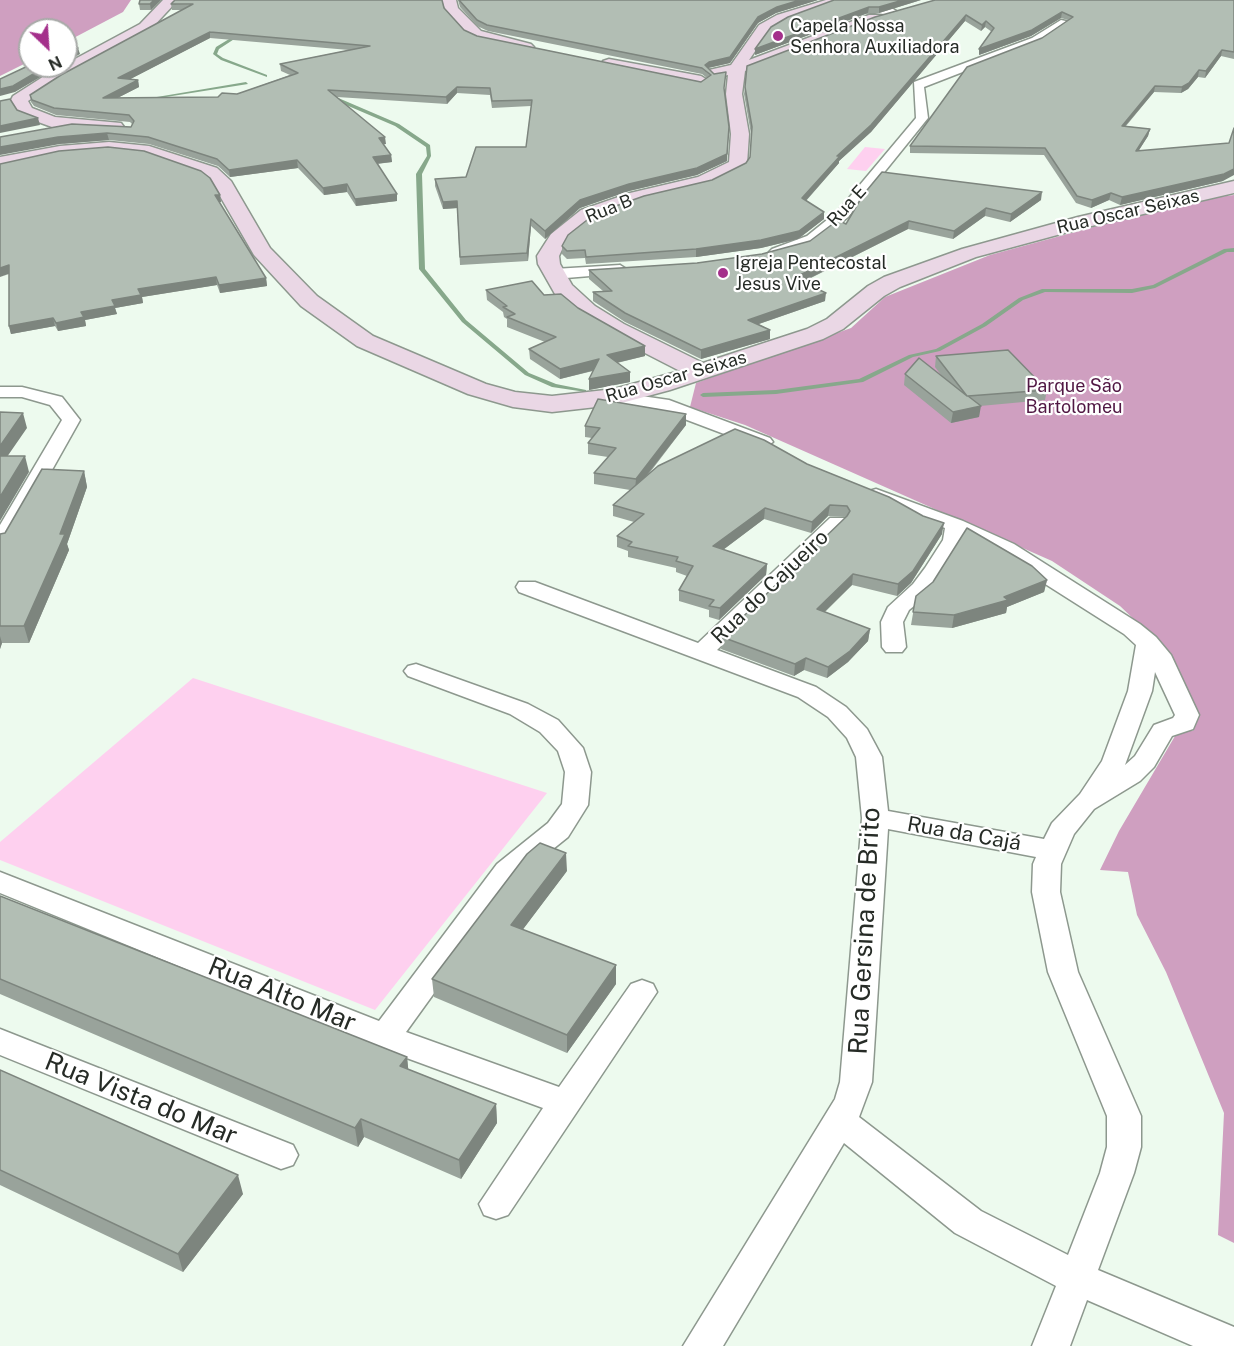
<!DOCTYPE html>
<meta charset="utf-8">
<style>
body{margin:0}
#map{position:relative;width:1234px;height:1346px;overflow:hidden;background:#edfaee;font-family:"Public Sans",sans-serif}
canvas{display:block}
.north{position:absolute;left:18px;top:18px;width:60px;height:60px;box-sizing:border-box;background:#fff;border:2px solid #a8aaa8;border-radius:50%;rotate:155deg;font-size:16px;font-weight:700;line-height:24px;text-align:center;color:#262b26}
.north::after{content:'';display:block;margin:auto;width:21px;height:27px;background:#a4308b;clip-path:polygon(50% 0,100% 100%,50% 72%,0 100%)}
</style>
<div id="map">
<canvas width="1234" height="1346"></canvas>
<div class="north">N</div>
</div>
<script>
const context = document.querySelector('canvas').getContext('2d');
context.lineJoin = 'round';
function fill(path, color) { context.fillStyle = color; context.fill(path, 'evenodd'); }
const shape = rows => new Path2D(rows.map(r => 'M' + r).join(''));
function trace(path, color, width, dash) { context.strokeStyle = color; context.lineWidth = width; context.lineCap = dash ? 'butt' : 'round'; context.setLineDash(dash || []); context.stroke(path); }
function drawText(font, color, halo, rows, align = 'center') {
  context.font = font + ' "Public Sans",sans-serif'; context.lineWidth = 4.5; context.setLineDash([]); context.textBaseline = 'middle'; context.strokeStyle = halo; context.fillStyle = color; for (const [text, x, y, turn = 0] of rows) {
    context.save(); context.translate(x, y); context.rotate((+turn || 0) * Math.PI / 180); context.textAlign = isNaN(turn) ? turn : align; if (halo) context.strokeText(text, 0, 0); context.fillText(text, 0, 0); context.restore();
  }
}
const green = shape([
 [865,147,885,149,866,171,847,169],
 [193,678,547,793,375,1010,0,860,0,842]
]);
const forest = shape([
 [0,0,131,0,123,12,66,42,66,30,30,30,30,61,0,76],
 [1234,195,1234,1243,1218,1235,1224,1113,1166,972,1137,915,1128,872,1100,870,1119,831,1178,731,1193,731,1196,721,1178,667,1166,650,1120,606,1052,561,745,425,690,407,696,383,851,328,885,297,990,255,1123,219,1211,198]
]);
const stream = shape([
 [239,33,242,34,219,49,217,54,223,58,267,75,267,77,221,60,213,54,216,47,239,33],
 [246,82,248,84,147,100,145,99,246,82],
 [325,94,329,94,399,124,430,145,431,156,422,174,425,269,466,320,529,373,556,384,586,390,586,392,552,387,525,375,462,322,419,269,416,174,427,156,426,147,395,126,325,96,325,94],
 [1234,248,1234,252,1227,252,1155,288,1132,293,1045,292,1023,300,986,326,940,351,913,357,863,382,776,394,703,397,700,395,703,393,776,390,859,379,909,355,936,349,982,324,1019,298,1042,289,1132,289,1153,285,1224,249,1234,248]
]);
const street = shape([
 [870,7,893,9,898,12,893,15,866,12,866,8,870,7],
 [1061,20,1070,22,1040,42,924,87,928,118,848,217,817,242,782,255,772,255,769,252,772,249,807,236,838,211,916,118,914,82,1032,38,1061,20],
 [620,265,628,270,626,273,554,279,546,274,554,269,620,265],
 [0,387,22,387,62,397,80,420,11,543,8,548,0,549,0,525,62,420,50,405,22,397,0,397,0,387],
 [614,392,669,400,770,438,773,442,763,448,756,446,658,409,608,401,605,397,614,392],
 [876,489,963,521,1014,544,1140,624,1156,637,1171,655,1199,715,1193,729,1172,736,1154,767,1140,781,1094,809,1074,834,1061,864,1060,892,1078,972,1141,1116,1141,1147,1134,1173,1098,1270,1234,1327,1234,1346,1193,1346,1087,1300,1070,1346,1032,1346,1056,1286,955,1233,844,1143,723,1346,683,1346,835,1099,840,1082,862,818,856,757,847,738,828,717,798,697,519,592,516,587,519,582,535,582,698,643,830,518,844,518,847,522,844,526,717,650,816,687,846,707,867,729,882,757,888,811,1044,839,1052,823,1080,794,1102,761,1128,691,1136,645,1124,634,998,554,965,537,929,594,909,610,903,622,906,647,902,652,886,652,882,647,881,622,888,607,913,584,925,568,943,540,945,528,869,499,866,495,869,491,876,489],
 [1155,672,1175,715,1173,718,1154,725,1135,756,1125,765,1152,691,1155,672],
 [888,829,1036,857,1033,864,1032,892,1048,972,1107,1116,1107,1147,1100,1173,1068,1255,981,1211,859,1117,872,1082,888,829],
 [416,664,528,704,558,720,583,748,591,772,588,805,568,837,517,878,406,1032,559,1087,631,984,642,980,653,984,657,992,508,1215,496,1219,484,1215,479,1204,543,1108,374,1046,0,893,0,872,379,1021,497,864,548,823,562,804,565,772,558,751,540,732,510,714,408,676,404,671,408,666,416,664],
 [0,1029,293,1145,298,1155,293,1165,281,1169,0,1055,0,1029]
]);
const secondary = shape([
 [163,0,178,0,150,30,61,79,28,101,32,108,55,117,121,123,124,127,121,131,52,127,19,115,11,100,13,96,49,73,140,24,163,0],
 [442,0,456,0,458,8,481,31,531,44,534,47,526,52,471,37,446,12,442,0],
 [826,0,847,0,787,21,769,31,749,60,869,15,879,15,881,18,745,71,742,94,749,134,747,164,745,168,711,185,643,201,595,218,566,241,559,256,560,264,572,285,595,306,624,324,703,363,807,329,827,319,868,286,884,277,962,249,1078,217,1234,181,1234,193,1083,228,976,257,900,287,884,296,843,329,823,339,670,390,614,405,552,412,513,407,468,394,357,346,301,306,254,255,213,184,203,176,146,156,109,152,60,156,0,169,0,157,60,146,109,142,149,146,217,168,231,181,270,248,317,296,373,336,486,384,515,392,552,396,614,389,680,371,608,334,579,316,555,294,538,264,537,256,551,234,581,210,630,193,698,177,729,162,731,134,726,94,728,75,715,78,707,73,709,70,731,65,759,25,777,15,826,0],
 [609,59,701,76,709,81,701,86,603,67,601,64,603,61,609,59]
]);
const wall = shape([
 [161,0,151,10,140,10,139,4],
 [458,0,818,0,776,13,758,23,730,63,708,68,724,90,727,161,697,175,629,191,580,208,545,239,531,226,528,261,460,265,457,208,443,209,435,186,435,179,466,177,526,147,531,106,492,108,490,95,457,93,447,104,337,97,386,144,383,144,391,155,392,162,377,164,397,201,356,206,347,192,324,195,298,168,230,177,218,166,149,144,109,140,60,144,131,127,132,124,130,122,56,115,34,106,31,102,30,95,182,10,172,10,171,4,444,8,464,30,477,36,701,82,707,78,702,74,488,31,477,26,460,7],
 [210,38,349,50,280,64,281,71,290,75,237,94,218,97,117,98,139,87,138,80,130,79],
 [834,0,921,0,879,13,868,13,755,55],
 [935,0,1234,0,1234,59,1221,56,1205,78,1198,77,1188,89,1181,93,1154,92,1126,126,1150,129,1148,136,1139,150,1223,181,1120,205,1109,200,1091,208,1076,203,1044,155,910,153,910,146,1042,38,1068,20,1061,18,1031,36,979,55,992,32,985,27,981,31,965,21,871,132,839,161,839,163,806,201,824,219,798,239,761,248,696,257,586,264,585,258,567,259,562,254,562,246,712,180,746,163,750,157,751,134,744,94,745,87],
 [220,195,221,202,219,202,266,278,267,286,220,293,217,285,142,297,143,303,115,308,117,314,85,320,86,326,58,331,55,326,11,334,9,326,9,274,0,277],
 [1041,200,1010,222,985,216,953,239,908,229,803,282,825,301,759,324,770,330,770,339,701,359,625,322,593,301,593,292,603,291,589,279,589,270,697,263,762,254,810,241,846,224],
 [486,290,544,295,578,308,645,346,645,356,617,363,630,372,630,382,589,390,593,371,560,379,530,359,529,349,545,342,507,327,507,319,504,317,503,312,487,300],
 [936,356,1047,390,1045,400,980,406,979,417,951,423,904,385,905,374,941,375,935,367],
 [686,425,648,475,807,464,942,534,911,583,897,596,852,585,825,612,870,629,868,641,848,662,827,678,804,670,794,676,721,649,722,637,846,517,828,516,811,533,764,519,723,550,767,564,766,575,719,620,709,617,709,610,679,601,679,590,687,576,676,572,676,568,628,557,628,551,617,547,617,536,634,522,613,516,613,505,630,490,594,484,594,473,608,457,588,454,588,443,592,438,585,437,585,426],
 [84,471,87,487,67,544,69,550,29,643,2,643,0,649,0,534,5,533],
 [1047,580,1044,592,1007,607,1006,613,952,628,911,625,916,596],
 [567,871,522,930,616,965,616,984,567,1053,434,997,432,979],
 [0,896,407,1057,408,1069,496,1104,497,1123,461,1179,364,1137,358,1147,0,994],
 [0,1070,243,1194,183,1272,0,1185]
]);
const shadedWall = shape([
 [154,0,161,0,151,10,150,4],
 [800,0,818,0,776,13,758,23,730,63,708,68,705,72,705,65,709,62,758,17,777,7],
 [903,0,921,0,879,13,879,7],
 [869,7,868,13,755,55,755,49],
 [1062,12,1061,18,1031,36,979,55,979,49],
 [966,15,965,21,871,132,839,161,839,163,801,206,802,198,837,156],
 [986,21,985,27,981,31,982,25],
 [210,32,210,38,119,85,118,78],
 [78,48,80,54,66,62,66,55],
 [1222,50,1221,56,1205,78,1206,71],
 [47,66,59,66,15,92,0,96,0,89],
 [1199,70,1198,77,1188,89,1181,93,1182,87],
 [138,80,139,87,104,105,103,98],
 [1155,86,1154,92,1120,132,1122,126],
 [457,87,457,93,447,104,446,97],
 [38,118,40,125,0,133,0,126],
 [729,127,727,161,697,175,629,191,580,208,545,239,545,231,580,200],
 [1150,129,1148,136,1134,158,1136,151],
 [107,133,109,140,60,144,0,155,0,147,58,137],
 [385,137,386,144,379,145,379,138],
 [391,155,392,162,374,164,373,157],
 [297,160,298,168,230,177,229,170],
 [1234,169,1234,175,1223,181,1120,205,1122,197],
 [347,184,347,192,324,195,323,188],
 [1042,192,1041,200,1010,222,1011,214],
 [1111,193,1109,200,1091,208,1092,200],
 [397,194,397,201,356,206,355,199],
 [215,195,220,195,221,202,216,202],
 [457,201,458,208,443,209,443,202],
 [986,208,985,216,953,239,954,231],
 [824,212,824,219,798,239,761,248,696,257,696,249],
 [531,219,531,226,528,261,527,253],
 [909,221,908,229,794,286,794,278],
 [9,265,11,273,0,277,0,268],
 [216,277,217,285,142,297,143,303,115,308,117,314,85,320,86,326,58,331,56,323,81,312,138,289],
 [266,278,267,286,220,293,219,285],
 [826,293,825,301,747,328,748,320],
 [53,318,55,326,11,334,9,326],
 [770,330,770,339,701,359,701,350],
 [645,346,645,356,607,365,607,355],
 [599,359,599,369,560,379,560,369],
 [630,372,630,382,589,390,589,379],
 [981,406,979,417,951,423,953,412],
 [23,413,27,428,0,467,0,446],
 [686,414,686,425,635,490,636,479],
 [25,456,29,472,0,521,0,497],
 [84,471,87,487,67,544,69,550,29,643,24,626,60,534],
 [830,505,828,516,811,533,812,522],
 [765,508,764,519,712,558,713,546],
 [944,523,942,534,911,583,897,596,898,584],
 [767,564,766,575,719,620,720,608],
 [853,574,852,585,816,620,817,609],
 [1047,580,1044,592,1007,607,1006,613,952,628,954,615],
 [870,629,868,641,848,662,827,678,828,667],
 [0,636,2,643,0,649],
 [806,658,804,670,794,676,795,664],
 [566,853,567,871,512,944,511,925],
 [616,965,616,984,567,1053,567,1035],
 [407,1057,409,1076,400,1066],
 [496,1104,497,1123,461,1179,459,1160],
 [361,1119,364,1137,358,1147,355,1128],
 [238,1175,243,1194,183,1272,178,1254]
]);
const building = shape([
 [140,0,154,0,150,4,139,4,140,0],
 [175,0,442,0,444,8,464,30,477,36,701,82,711,75,702,68,487,25,477,20,459,0,800,0,777,7,758,17,730,57,709,62,705,65,714,74,726,72,724,88,729,127,727,154,697,168,629,184,580,200,545,231,531,219,527,253,460,257,457,201,443,202,435,179,466,177,476,147,526,147,532,100,492,101,490,88,457,87,446,97,328,90,385,137,379,138,391,155,373,157,397,194,355,199,347,184,323,188,297,160,229,170,217,159,148,137,107,133,58,137,0,147,0,137,72,124,131,127,134,121,129,115,54,108,32,100,30,95,61,75,193,4,171,4,175,0],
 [210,32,370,46,280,64,298,73,237,94,222,93,218,97,103,98,138,80,118,78,210,32],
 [834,0,903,0,879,7,869,7,755,49,771,27,788,17,834,0],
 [935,0,1234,0,1234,52,1222,50,1206,71,1199,70,1189,83,1182,87,1155,86,1122,126,1150,129,1136,151,1229,143,1234,128,1234,169,1224,174,1122,197,1111,193,1092,200,1077,196,1045,148,910,146,967,67,1042,38,1073,17,1062,12,1032,30,979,49,994,28,986,21,982,25,966,15,871,125,837,156,840,156,802,198,824,212,799,231,761,240,696,249,586,257,585,250,567,251,562,246,568,235,596,213,644,196,712,180,746,163,750,157,752,127,745,87,747,66,875,17,935,0],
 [68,47,78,48,66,55,66,48,68,47],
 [30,65,30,66,47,66,13,86,0,89,0,79,30,65],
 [10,99,17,110,38,118,0,126,0,101,10,99],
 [108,147,144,151,201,171,210,178,220,195,215,195,266,278,219,285,216,277,138,289,141,295,112,300,115,306,81,312,84,317,56,323,53,318,9,326,9,265,0,268,0,164,59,151,108,147],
 [882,172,1042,192,1011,214,986,208,954,231,909,221,794,278,826,293,748,320,770,330,701,350,625,313,593,292,612,291,589,270,697,263,762,254,810,241,838,220,846,224,863,195,882,172],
 [532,281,544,295,561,294,578,308,645,346,607,355,630,372,589,379,599,359,560,369,529,349,556,337,507,317,515,314,503,307,507,306,486,290,532,281],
 [1008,350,1047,390,968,396,981,406,953,412,905,374,919,358,967,396,936,356,1008,350],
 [598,399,686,414,636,479,594,473,616,448,588,443,600,428,585,426,598,399],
 [0,412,23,413,0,446,0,412],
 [735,429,764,440,807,464,889,497,923,516,944,523,913,571,898,584,853,574,817,609,870,629,850,651,828,667,806,658,795,664,722,637,847,516,850,511,847,506,830,505,812,522,765,508,713,546,767,564,720,608,709,606,714,600,679,590,693,566,676,561,678,557,628,546,632,542,617,536,644,514,613,505,658,466,735,429],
 [0,456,25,456,0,497,0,456],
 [42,469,84,471,60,534,65,534,24,626,0,626,0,534,5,533,42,469],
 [967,528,1032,566,1047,580,1004,597,1008,600,954,615,913,612,916,596,933,582,967,528],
 [540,843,566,853,511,925,616,965,567,1035,432,979,527,854,540,843],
 [0,896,407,1057,400,1066,496,1104,459,1160,361,1119,355,1128,0,979,0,896],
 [0,1070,238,1175,178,1254,0,1170,0,1070]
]);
const markers = [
 [778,36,6,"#a4308b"],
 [723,273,6,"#a4308b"]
];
const farPoinames = [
 ["Capela Nossa",790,26],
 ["Senhora Auxiliadora",790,47],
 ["Igreja Pentecostal",735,263],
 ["Jesus Vive",735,284]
];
const farStreetnames = [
 ["Rua E",847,206,-48],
 ["Rua B",609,209,-22],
 ["Rua Oscar Seixas",1128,212,-13],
 ["Rua Oscar Seixas",676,377,-16]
];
const farParknames = [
 ["Parque São",1074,386],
 ["Bartolomeu",1074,407]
];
const streetNames = [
 ["Rua do Cajueiro",770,587,-44],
 ["Rua da Cajá",964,834,10]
];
const nearStreetnames = [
 ["Rua Gersina de Brito",865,931,-87],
 ["Rua Alto Mar",282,995,22],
 ["Rua Vista do Mar",141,1099,22]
];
fill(green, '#fed0ef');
fill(forest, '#cf9fc0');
fill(stream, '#87a88b');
trace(street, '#8d988e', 3);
trace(secondary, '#8d988e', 3);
fill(street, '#fff');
fill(secondary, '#ead7e5');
fill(wall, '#99a39b');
fill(shadedWall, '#7d857e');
fill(building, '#b2beb4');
trace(building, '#7d857e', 1.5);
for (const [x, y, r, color] of markers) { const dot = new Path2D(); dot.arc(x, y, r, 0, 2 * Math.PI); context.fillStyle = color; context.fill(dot); trace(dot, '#fff', 2); }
drawText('18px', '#262b26', '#fff', farPoinames, 'left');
drawText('18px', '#262b26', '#fff', farStreetnames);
drawText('18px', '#511844', '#fff', farParknames);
drawText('21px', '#262b26', '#fff', streetNames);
drawText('26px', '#262b26', '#fff', nearStreetnames);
</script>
